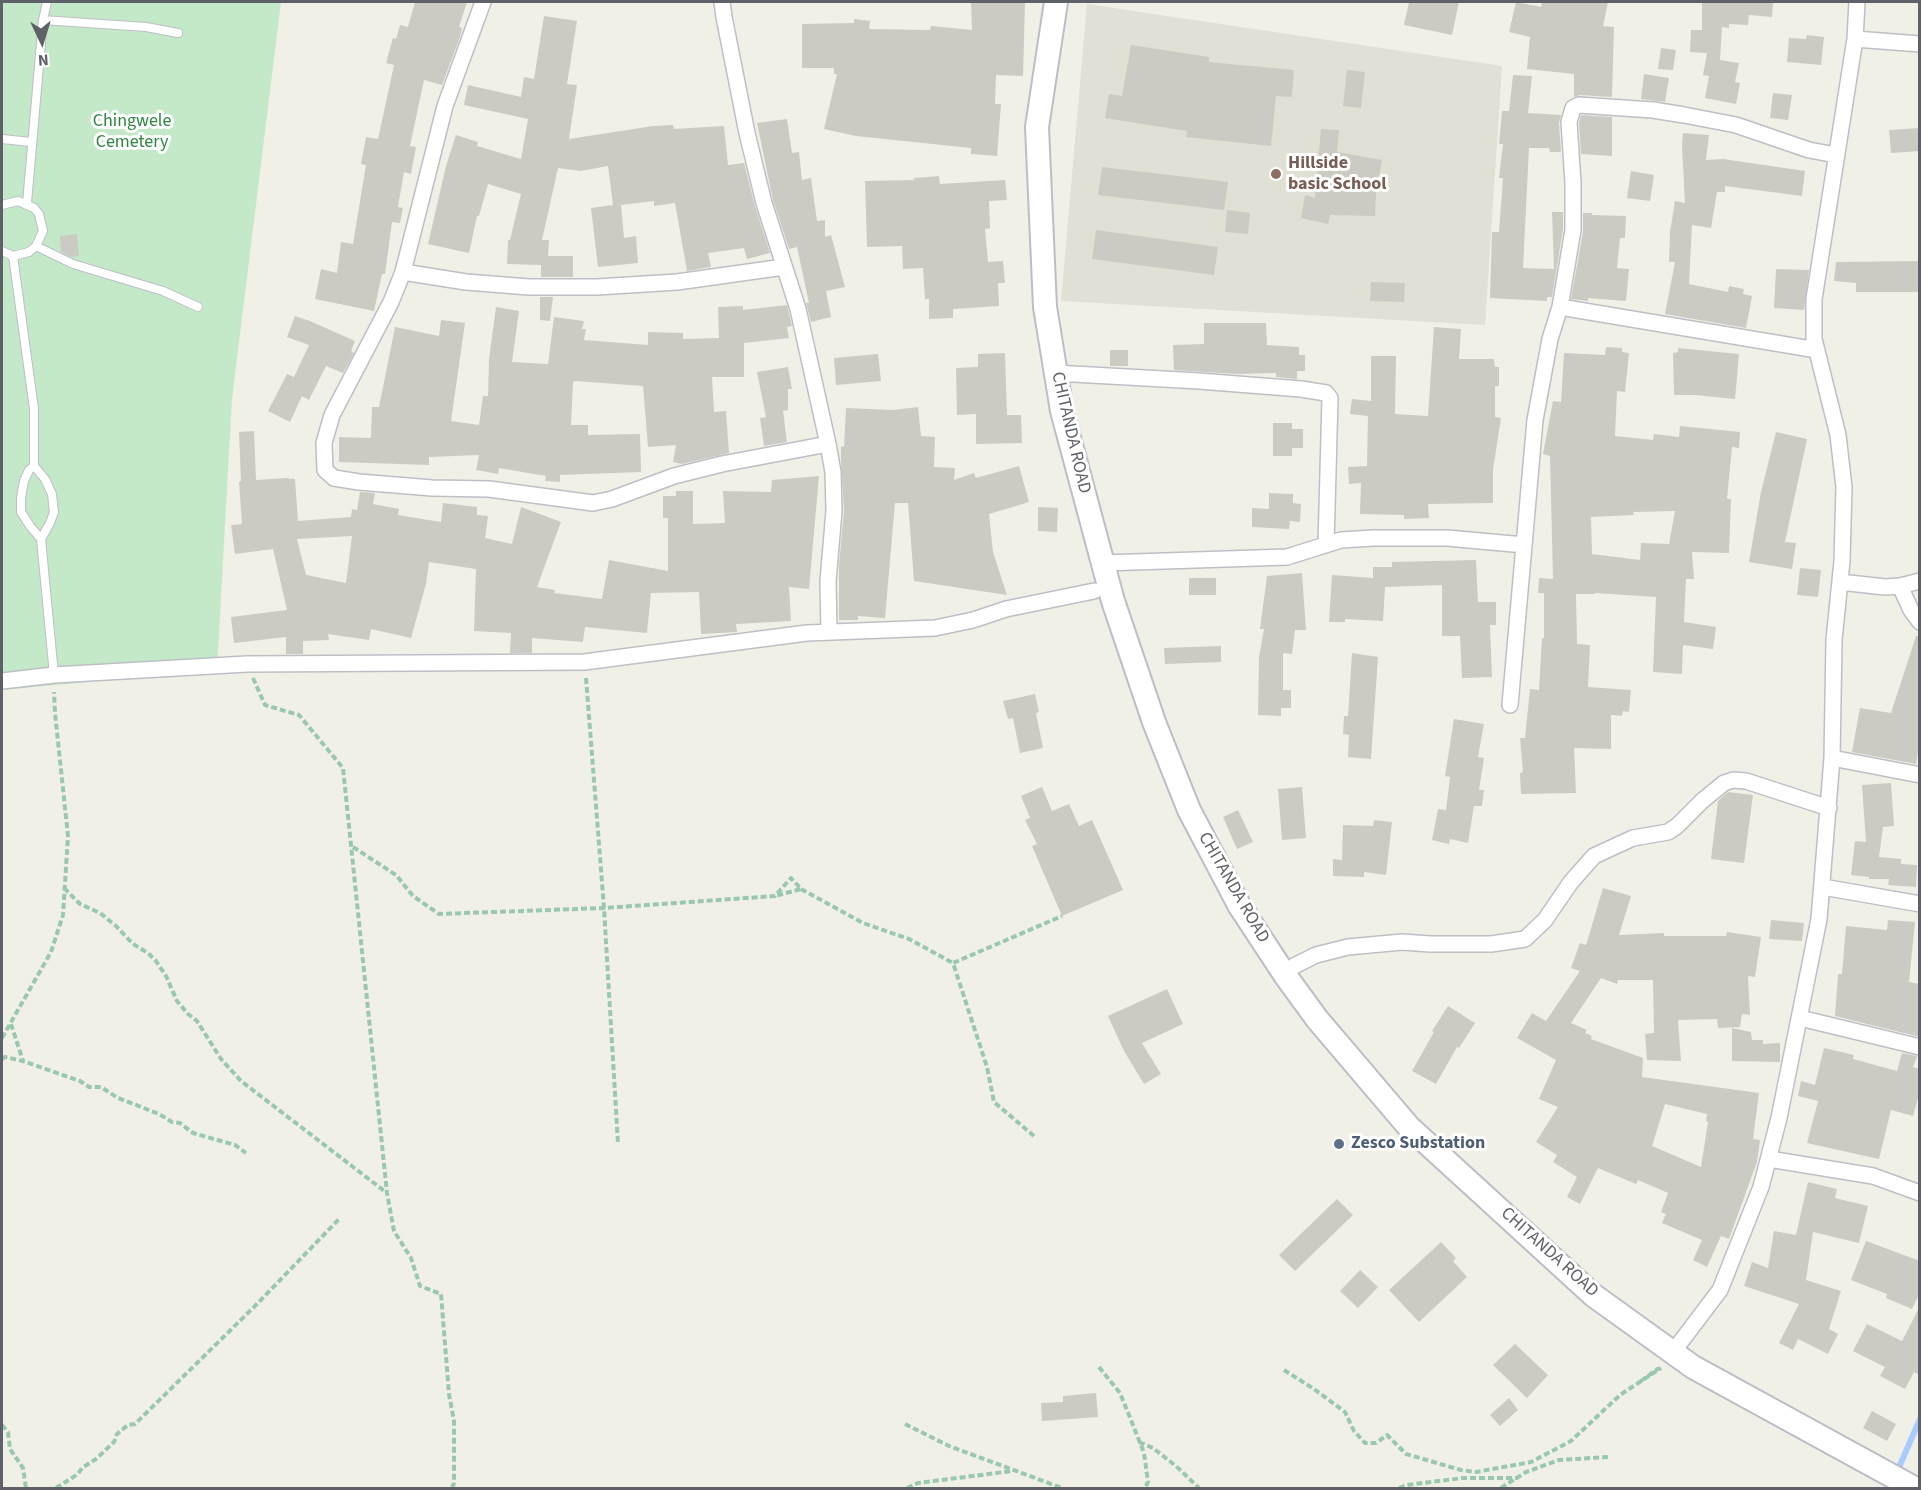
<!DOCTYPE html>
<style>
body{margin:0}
#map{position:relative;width:1921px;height:1490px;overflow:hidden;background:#f1f0e7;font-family:"Source Sans 3",sans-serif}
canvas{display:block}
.frame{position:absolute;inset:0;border:3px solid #5e6168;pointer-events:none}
.north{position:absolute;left:12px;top:12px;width:60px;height:60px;-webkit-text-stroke:4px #fff;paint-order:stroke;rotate:176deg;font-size:16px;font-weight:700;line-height:24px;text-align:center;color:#5e6168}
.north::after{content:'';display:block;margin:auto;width:21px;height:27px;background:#5e6168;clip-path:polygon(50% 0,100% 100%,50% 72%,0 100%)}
</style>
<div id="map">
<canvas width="1921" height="1490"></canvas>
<div class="frame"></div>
<div class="north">N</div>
</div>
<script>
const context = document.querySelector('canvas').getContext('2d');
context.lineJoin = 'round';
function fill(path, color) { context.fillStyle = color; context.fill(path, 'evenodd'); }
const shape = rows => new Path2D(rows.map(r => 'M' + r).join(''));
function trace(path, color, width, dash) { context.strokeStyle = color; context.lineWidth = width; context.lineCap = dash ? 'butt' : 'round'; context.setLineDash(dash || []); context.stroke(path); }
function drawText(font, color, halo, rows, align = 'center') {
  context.font = font + ' "Source Sans 3",sans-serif'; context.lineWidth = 6; context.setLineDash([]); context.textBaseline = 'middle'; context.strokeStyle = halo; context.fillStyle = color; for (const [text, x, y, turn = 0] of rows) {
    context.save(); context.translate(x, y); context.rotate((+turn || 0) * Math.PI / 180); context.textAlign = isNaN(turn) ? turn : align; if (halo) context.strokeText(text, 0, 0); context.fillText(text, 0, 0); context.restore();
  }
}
const education = shape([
 [1087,4,1502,66,1485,325,1061,301]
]);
const green = shape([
 [2,2,281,2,232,399,217,670,2,690]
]);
const stream = shape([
 [1890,1488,1920,1419]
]);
const building = shape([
 [415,2,467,2,459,27,462,28,460,37,442,85,424,80,410,146,416,147,411,174,404,172,398,207,403,208,400,223,392,222,385,274,382,274,374,311,315,299,321,269,337,273,341,242,353,244,366,165,361,164,366,137,378,139,394,65,386,63,393,38,396,39,400,25,408,27],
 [971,2,1025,2,1023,76,996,75,995,104,1001,104,997,156,971,154,971,148,856,136,824,129,837,74,834,74,834,68,802,68,802,24,854,23,854,19,870,21,869,29,930,30,931,26,972,30],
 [1409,2,1459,2,1452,35,1404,25],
 [1516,2,1541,7,1542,2,1608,2,1603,26,1614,27,1612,97,1580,95,1574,97,1574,74,1527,69,1530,37,1509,32],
 [1702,2,1773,2,1772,17,1749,15,1748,25,1729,24,1729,28,1722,27,1720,60,1739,63,1735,82,1740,83,1736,104,1705,98,1709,76,1703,75,1707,53,1690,52,1691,30,1702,30],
 [544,16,577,21,567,84,577,85,569,139,653,126,673,125,674,129,724,126,728,165,744,163,755,206,770,253,747,259,744,248,708,253,711,267,687,271,675,203,654,206,654,201,621,205,624,238,636,236,638,263,598,267,591,208,613,205,608,166,581,171,558,168,542,240,549,240,548,256,573,256,573,277,541,277,541,265,507,264,508,240,510,240,521,194,488,184,479,216,477,216,469,253,428,244,446,166,456,135,478,142,477,146,521,159,528,119,464,105,468,85,521,97,524,77,534,79],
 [1807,35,1824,37,1821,65,1787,62,1789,38,1806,39],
 [1131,45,1209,57,1209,62,1294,70,1292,97,1276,96,1271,146,1186,137,1187,131,1105,118,1109,94,1122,96],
 [1661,48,1676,50,1673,70,1658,69],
 [1347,70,1365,72,1361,108,1343,106],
 [1644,74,1669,78,1665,102,1641,99],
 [1513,75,1532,76,1528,113,1561,115,1559,123,1561,152,1550,152,1549,148,1529,148,1523,268,1554,269,1552,212,1563,212,1563,229,1552,297,1547,297,1547,301,1490,298,1492,232,1499,232,1503,178,1499,178,1503,144,1499,144,1502,111,1509,111],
 [1773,93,1792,95,1788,120,1770,118],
 [1581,115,1612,117,1612,156,1581,154,1579,123],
 [787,119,792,153,799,152,802,180,811,178,817,221,825,220,825,237,831,235,845,287,826,291,831,317,811,322,806,303,809,303,797,247,789,249,773,200,757,123],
 [1920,128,1920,151,1891,153,1889,130],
 [1321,129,1339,130,1337,152,1382,160,1376,194,1375,216,1330,215,1328,224,1301,218,1305,195,1315,198],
 [1683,133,1709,135,1706,160,1723,159,1805,171,1802,196,1725,186,1725,192,1717,192,1711,228,1692,225,1689,284,1728,292,1729,286,1744,289,1743,294,1752,296,1746,328,1665,314,1675,262,1669,262,1670,232,1675,201,1685,203,1682,146],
 [1102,167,1228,182,1224,210,1098,195],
 [1631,171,1654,175,1650,201,1627,198],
 [939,176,940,184,1005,180,1007,200,989,201,990,228,985,229,988,262,1003,261,1005,283,998,283,999,306,953,309,953,318,929,319,929,299,925,299,923,268,903,269,902,246,867,247,865,181,914,180,914,178],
 [1227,210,1250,213,1248,234,1225,232],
 [1583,213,1592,213,1592,215,1626,216,1625,238,1620,238,1617,268,1629,269,1626,301,1588,298,1588,301,1571,299,1583,232],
 [1096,230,1218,247,1214,275,1092,259],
 [77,234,79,256,71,257,61,252,60,236],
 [1920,261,1920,292,1856,292,1856,283,1834,281,1836,262],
 [1776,269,1809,270,1804,310,1774,308],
 [1371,282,1405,283,1404,302,1370,301],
 [540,297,553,297,550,321,540,320],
 [787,305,792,326,787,327,789,338,744,343,744,377,712,377,714,412,726,411,729,453,682,464,673,462,676,445,648,447,643,386,575,381,573,382,571,425,588,425,588,435,640,434,641,472,560,475,560,482,545,481,546,476,499,468,498,474,476,470,479,455,429,457,429,465,339,462,339,437,371,438,372,407,379,407,395,327,439,336,441,320,465,323,451,421,479,425,483,396,488,396,489,359,496,307,519,311,512,362,548,364,554,317,584,321,582,329,586,329,584,340,648,345,648,332,683,333,683,339,719,338,718,307,743,306,743,310],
 [295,316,310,321,355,341,351,351,354,353,343,373,326,366,309,400,302,396,290,422,268,411,287,374,294,377,309,345,287,337],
 [1204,323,1266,323,1267,345,1299,347,1299,355,1305,355,1305,371,1297,371,1297,379,1276,377,1276,373,1238,374,1174,370,1173,345,1204,344],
 [1434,327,1461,329,1459,359,1494,359,1495,367,1499,367,1499,386,1495,386,1495,417,1501,418,1493,470,1493,503,1428,504,1429,518,1404,519,1404,515,1360,514,1361,483,1349,484,1348,467,1367,466,1368,416,1350,414,1352,399,1371,401,1371,356,1396,356,1395,414,1428,416],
 [1606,347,1622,348,1622,352,1629,353,1625,392,1617,391,1615,436,1653,440,1654,434,1679,437,1680,426,1740,432,1739,448,1732,447,1727,499,1731,499,1729,553,1692,552,1694,579,1686,579,1684,622,1716,627,1713,649,1683,645,1682,674,1653,672,1656,597,1595,593,1595,594,1576,594,1577,644,1590,645,1588,687,1631,690,1629,712,1623,711,1622,716,1611,715,1611,749,1574,748,1576,793,1521,794,1520,773,1523,772,1520,738,1525,738,1530,689,1539,690,1542,638,1544,638,1544,593,1538,593,1539,578,1553,579,1550,456,1543,454,1553,401,1561,402,1564,353,1605,355],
 [1675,511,1669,544,1641,543,1640,560,1592,554,1591,517,1634,515,1633,512],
 [1678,348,1739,354,1735,399,1695,395,1674,395,1673,353,1678,352],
 [1110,350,1128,350,1128,366,1110,366],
 [1005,353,1007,415,1021,415,1022,443,976,444,976,414,957,415,956,368,978,367,978,354],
 [878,354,881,381,836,385,834,358],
 [788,367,792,389,788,389,788,410,783,411,787,442,764,446,760,418,766,417,757,372],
 [918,407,921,436,935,437,934,467,955,468,954,480,974,473,976,478,1019,466,1029,502,989,514,993,552,1007,595,914,581,908,503,895,503,885,618,858,616,858,620,839,620,839,565,844,511,841,459,841,446,844,447,846,408,893,410],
 [1273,423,1292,423,1292,429,1303,429,1303,448,1292,448,1292,456,1273,456],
 [254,431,256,480,286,478,295,479,298,521,351,517,352,509,357,510,360,492,375,493,373,504,399,509,398,515,441,522,443,503,477,507,477,515,488,516,485,538,512,544,521,507,561,522,537,587,555,590,554,593,602,599,609,560,668,571,668,518,663,518,663,496,676,496,676,491,693,491,693,524,725,523,723,491,771,492,772,480,819,476,809,589,789,587,791,621,736,624,737,632,701,634,699,592,651,593,647,633,585,627,583,642,532,638,532,653,510,653,511,633,474,631,476,569,429,562,426,584,411,638,371,629,369,640,328,634,329,640,303,641,303,654,286,654,286,637,234,643,231,617,287,610,273,549,235,554,231,525,242,524,239,482,241,481,239,432],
 [352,536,346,583,306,575,297,539],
 [1776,432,1807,439,1785,542,1796,543,1792,569,1749,562,1761,492],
 [1269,493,1293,494,1293,503,1301,504,1300,522,1290,521,1289,529,1252,527,1252,508,1269,509],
 [1038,507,1058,508,1057,532,1038,531],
 [1476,560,1478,602,1496,602,1496,625,1490,625,1492,677,1462,678,1460,636,1442,636,1442,585,1385,587,1383,621,1345,619,1345,622,1329,622,1332,575,1373,578,1373,567,1392,567,1392,562],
 [1800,568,1821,570,1818,597,1797,595],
 [1302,573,1306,630,1295,630,1292,654,1283,653,1283,690,1291,690,1291,708,1281,708,1281,716,1258,715,1259,657,1264,629,1260,629,1267,576],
 [1189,578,1216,578,1216,595,1189,595],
 [1916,636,1920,636,1920,739,1916,764,1852,752,1860,708,1891,713],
 [1221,646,1221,662,1165,664,1164,648],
 [1352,653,1378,657,1371,759,1348,757,1349,735,1343,734,1344,716,1348,716],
 [1035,694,1039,712,1036,713,1043,748,1020,753,1013,718,1008,719,1003,701],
 [1454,719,1484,724,1478,757,1484,758,1479,790,1484,790,1482,806,1474,806,1468,843,1450,839,1449,844,1432,840,1438,809,1446,810,1450,777,1445,776],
 [1891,783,1894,826,1883,827,1879,857,1901,859,1901,864,1917,865,1916,887,1888,885,1889,879,1869,879,1869,877,1851,875,1855,841,1866,842,1862,785],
 [1042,787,1052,811,1069,804,1079,826,1092,820,1123,890,1062,916,1032,846,1037,844,1025,820,1030,818,1021,796],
 [1302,787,1306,838,1282,840,1278,789],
 [1728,792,1753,795,1744,863,1711,859,1718,801],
 [1238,810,1253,842,1237,849,1223,817],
 [1374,820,1392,822,1386,875,1364,872,1364,877,1333,876,1333,859,1342,860,1343,825,1373,826],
 [1603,888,1631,896,1619,935,1664,933,1664,936,1726,936,1727,932,1761,937,1755,977,1748,976,1750,1015,1742,1014,1740,1027,1718,1028,1717,1019,1678,1020,1681,1061,1647,1060,1645,1034,1654,1033,1653,980,1618,980,1617,984,1601,978,1571,1023,1587,1030,1585,1033,1592,1036,1591,1039,1643,1058,1642,1077,1759,1093,1753,1139,1760,1140,1757,1162,1729,1239,1721,1236,1707,1267,1693,1260,1702,1240,1662,1223,1666,1214,1661,1212,1668,1193,1638,1180,1636,1184,1598,1168,1580,1204,1567,1197,1577,1177,1553,1162,1557,1155,1536,1142,1558,1107,1539,1099,1556,1060,1517,1038,1532,1013,1546,1021,1580,971,1571,968,1580,943,1586,945],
 [1665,1104,1707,1114,1706,1121,1708,1122,1701,1167,1652,1146],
 [1771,920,1804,923,1802,941,1769,939],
 [1888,920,1915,922,1909,982,1920,984,1920,1037,1835,1016,1838,974,1842,974,1846,926,1887,930],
 [1167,989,1183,1024,1142,1043,1161,1074,1144,1084,1124,1051,1108,1016],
 [1448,1006,1475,1023,1459,1048,1457,1047,1436,1084,1412,1071,1434,1032,1432,1031],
 [1732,1028,1751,1032,1752,1040,1763,1040,1763,1044,1780,1043,1780,1062,1732,1061],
 [1824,1048,1854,1055,1853,1059,1897,1071,1902,1053,1917,1056,1913,1067,1920,1069,1920,1091,1913,1116,1891,1110,1879,1159,1807,1143,1818,1101,1798,1096,1801,1081,1815,1085],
 [1808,1182,1837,1189,1835,1198,1868,1206,1859,1243,1813,1232,1806,1280,1841,1291,1829,1329,1838,1334,1828,1354,1798,1339,1793,1350,1779,1343,1799,1304,1744,1286,1752,1262,1768,1268,1774,1231,1796,1235],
 [1337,1199,1353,1215,1295,1271,1279,1255],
 [1866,1241,1920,1261,1920,1292,1912,1309,1886,1298,1887,1294,1851,1280],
 [1441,1242,1456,1258,1453,1261,1467,1277,1419,1322,1389,1290],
 [1360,1270,1378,1287,1358,1308,1340,1291],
 [1920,1306,1920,1375,1914,1372,1905,1389,1880,1376,1885,1367,1853,1351,1867,1324,1902,1341],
 [1515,1344,1548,1375,1527,1398,1493,1365],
 [1096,1393,1098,1417,1042,1421,1041,1403,1063,1402,1063,1396],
 [1509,1398,1518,1410,1500,1426,1490,1415],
 [1872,1411,1896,1424,1887,1441,1863,1428]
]);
const path = shape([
 [253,678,265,705,299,715,343,768,387,1193,394,1231,411,1258,420,1286,441,1294,449,1394,454,1421,454,1483,452,1488],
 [586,678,604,908,618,1144],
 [353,847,396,875,413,896,439,914,604,908,775,896,791,878,801,889,775,896],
 [64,888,80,904,100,913,116,926,133,944,148,953,156,961,166,976,177,1001,188,1014,197,1021,221,1059,241,1081,387,1193],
 [801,889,863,923,909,939,953,963],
 [11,1024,23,1061],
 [2,1038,51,952,63,915,68,836,55,713,54,692],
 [2,1059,5,1057,23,1061,80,1081,89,1087,101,1087,118,1098,159,1114,172,1122,180,1123,193,1133,235,1145,246,1153],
 [1034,1136,994,1102,987,1067,953,963,1062,916],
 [1099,1367,1120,1393,1131,1420,1144,1453,1148,1482,1145,1488],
 [1284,1370,1314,1389,1345,1412,1354,1431,1365,1443,1376,1443,1387,1435,1406,1454,1461,1470,1476,1472,1531,1462,1571,1441,1620,1395,1661,1368],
 [1641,1381,1659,1368],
 [905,1424,949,1446,1062,1488],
 [2,1425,8,1432,10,1449,23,1468,26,1488],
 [1139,1442,1153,1448,1176,1466,1199,1488],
 [56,1488,78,1474,82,1468,96,1459,114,1442,117,1434,128,1425,135,1424,255,1306,340,1218],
 [907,1488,918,1483,1012,1471],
 [1399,1488,1407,1485,1463,1478,1518,1478],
 [1501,1488,1526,1472,1559,1460,1608,1457]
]);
const lane = shape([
 [43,20,146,27,178,33],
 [2,139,31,142],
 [27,203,43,20,47,2],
 [2,205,18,201,34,208,39,214,43,231,36,246,29,252,13,256,2,251],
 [36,246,73,264,163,291,198,307],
 [13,256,34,409,34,466,45,479,52,494,54,512,50,523,41,539],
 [34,466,29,470,24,481,21,498,21,512,30,526,41,539,54,675]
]);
const street = shape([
 [483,2,445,106,403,272,391,302,332,415,324,443,325,470,334,478,359,482,432,488,489,489,593,503,612,499,674,476,722,464,828,444],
 [722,2,724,17,747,133,764,203,798,309,828,444,833,472,834,511,828,581,829,632],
 [1857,2,1855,39,1920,44],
 [403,272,466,282,529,287,597,287,677,282,784,267],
 [1560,307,1817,350],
 [1055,373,1199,381,1301,389,1326,393,1330,398,1326,545],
 [1103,563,1287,557,1341,540,1373,538,1447,538,1524,545],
 [1840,582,1885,587,1900,586,1920,581],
 [1900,586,1911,610,1920,622],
 [2,681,54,675,247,664,584,662,807,633,935,628,973,620,1006,609,1094,591],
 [1510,705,1535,420,1550,339,1560,307,1573,230,1573,183,1569,122,1573,108,1579,105,1653,110,1684,115,1736,125,1809,150,1836,155],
 [1832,758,1920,775],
 [1823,887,1920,904],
 [1285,975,1294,966,1316,955,1348,947,1402,942,1430,944,1491,944,1525,939,1545,920,1571,882,1594,856,1633,838,1668,832,1677,826,1702,801,1724,783,1733,780,1746,781,1829,808],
 [1800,1018,1920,1047],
 [1769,1159,1873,1176,1920,1193],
 [1673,1352,1720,1290,1761,1187,1779,1118,1819,919,1832,758,1834,640,1842,561,1844,487,1838,435,1814,339,1814,299,1855,39]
]);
const secondary = shape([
 [1056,2,1037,127,1045,307,1062,411,1113,601,1154,722,1189,810,1239,905,1285,975,1317,1019,1408,1126,1593,1295,1693,1367,1914,1488]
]);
const markers = [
 [1276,174,6,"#8d6e63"],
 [1339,1144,6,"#5c6f8a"]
];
const parkNames = [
 ["Chingwele",132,122],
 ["Cemetery",132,143]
];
const educationNames = [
 ["Hillside",1288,164],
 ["basic School",1288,185]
];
const streetNames = [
 ["CHITANDA ROAD",1070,433,77],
 ["CHITANDA ROAD",1233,888,60],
 ["CHITANDA ROAD",1549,1253,42]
];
const serviceNames = [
 ["Zesco Substation",1351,1144]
];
fill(education, '#e1e0d5');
fill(green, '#c3e9c9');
trace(stream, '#a9ccff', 6);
fill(building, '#cccbc3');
trace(lane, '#bebfc6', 10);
trace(street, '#bebfc6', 18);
trace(secondary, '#bcbec5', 26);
trace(path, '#9ac8af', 4, [6, 3]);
trace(lane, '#fff', 8);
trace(street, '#fff', 15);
trace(secondary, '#fff', 22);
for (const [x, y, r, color] of markers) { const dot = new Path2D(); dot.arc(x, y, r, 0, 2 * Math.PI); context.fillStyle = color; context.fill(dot); trace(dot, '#fff', 2); }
drawText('18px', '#308442', '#fff', parkNames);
drawText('bold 18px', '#785e54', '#fff', educationNames, 'left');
drawText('18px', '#5e6168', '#fff', streetNames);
drawText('bold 18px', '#4e5e75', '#fff', serviceNames, 'left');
</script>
